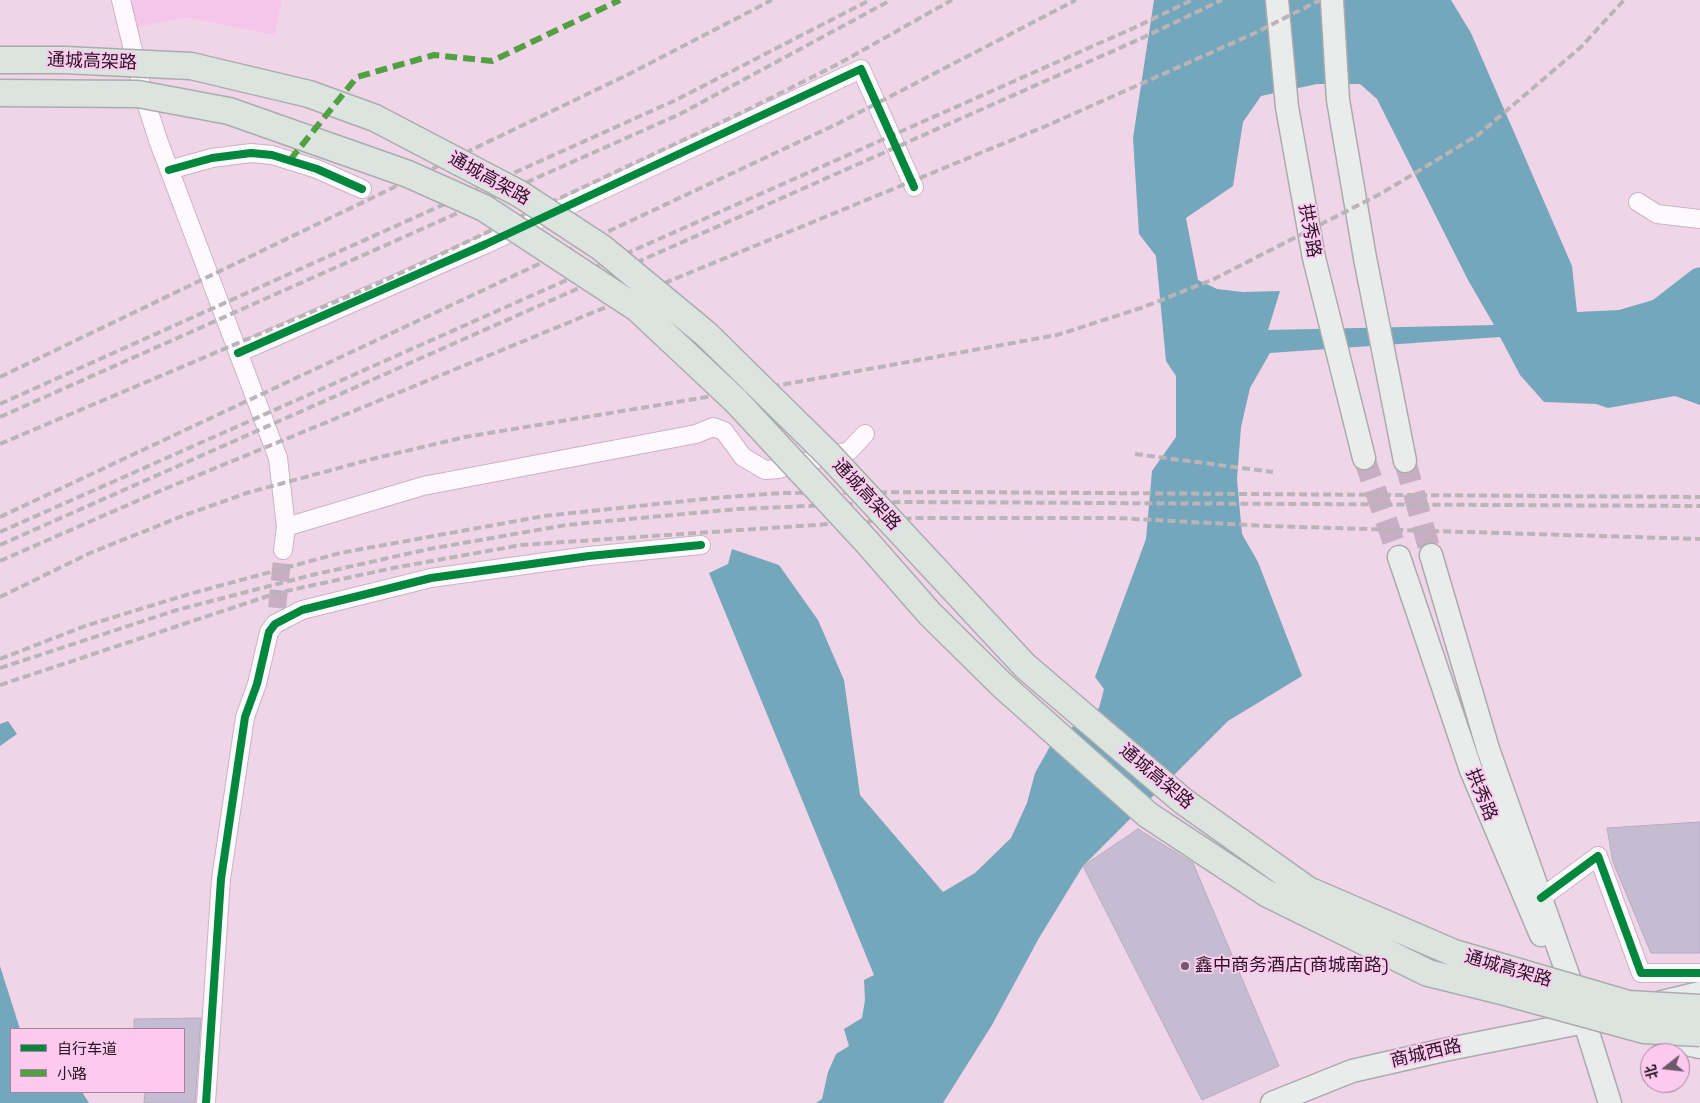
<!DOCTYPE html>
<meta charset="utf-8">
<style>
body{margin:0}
#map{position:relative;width:1700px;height:1103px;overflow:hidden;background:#f0d5e9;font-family:"Space Grotesk","Noto Sans SC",sans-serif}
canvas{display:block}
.legend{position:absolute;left:10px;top:1028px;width:175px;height:65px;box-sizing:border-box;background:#fbcaee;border:1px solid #a7819d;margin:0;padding:6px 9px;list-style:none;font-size:15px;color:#291424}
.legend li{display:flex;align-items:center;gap:10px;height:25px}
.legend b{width:25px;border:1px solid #a7819d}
.north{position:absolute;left:1640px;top:1043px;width:50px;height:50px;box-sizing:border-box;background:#fbcaee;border:1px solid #a7819d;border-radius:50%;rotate:254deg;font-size:14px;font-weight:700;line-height:20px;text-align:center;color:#291424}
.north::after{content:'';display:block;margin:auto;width:18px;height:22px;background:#6f5869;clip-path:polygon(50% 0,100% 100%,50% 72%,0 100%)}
</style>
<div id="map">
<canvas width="1700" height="1103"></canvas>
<ul class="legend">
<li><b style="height:6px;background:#00873e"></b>自行车道</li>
<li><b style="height:6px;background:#51a042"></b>小路</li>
</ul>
<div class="north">北</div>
</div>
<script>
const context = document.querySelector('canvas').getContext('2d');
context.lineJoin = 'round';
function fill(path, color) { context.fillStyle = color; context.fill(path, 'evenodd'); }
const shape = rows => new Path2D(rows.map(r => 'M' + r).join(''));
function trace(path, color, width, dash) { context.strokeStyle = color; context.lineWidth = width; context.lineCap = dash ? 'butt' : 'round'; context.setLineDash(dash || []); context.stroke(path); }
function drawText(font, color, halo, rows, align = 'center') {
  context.font = font + ' "Space Grotesk","Noto Sans SC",sans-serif'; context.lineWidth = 4; context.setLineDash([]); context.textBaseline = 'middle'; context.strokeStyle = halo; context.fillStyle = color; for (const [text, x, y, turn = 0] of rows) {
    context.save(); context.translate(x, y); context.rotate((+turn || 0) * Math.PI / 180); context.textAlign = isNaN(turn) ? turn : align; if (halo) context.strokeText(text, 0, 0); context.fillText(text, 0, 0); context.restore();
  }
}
const built = shape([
 [121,0,282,0,275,35,185,17,127,29]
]);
const water = shape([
 [1154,0,1451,0,1471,33,1572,266,1577,312,1619,310,1653,300,1693,269,1700,267,1700,405,1675,396,1608,408,1596,404,1544,402,1520,375,1500,337,1270,353,1250,388,1241,427,1237,479,1242,534,1258,562,1302,676,1228,721,1083,866,1039,938,992,1025,943,1103,816,1103,822,1099,828,1072,836,1054,849,1046,844,1029,862,1018,865,1000,864,980,874,975,709,573,728,564,732,549,779,565,818,620,844,680,860,795,943,892,975,873,1011,838,1027,803,1035,773,1053,741,1099,708,1104,689,1095,677,1146,539,1152,471,1176,437,1176,376,1166,361,1156,256,1139,234,1133,138],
 [1317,84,1360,84,1377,99,1468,280,1494,325,1268,330,1280,291,1243,292,1217,289,1198,280,1186,218,1233,186,1243,122,1261,96],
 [8,721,17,734,0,746,0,724],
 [0,966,20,1029,11,1029,11,1092,82,1092,89,1103,0,1103]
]);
const building = shape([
 [1700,822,1700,953,1651,953,1613,862,1607,828,1700,822],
 [1138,829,1193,863,1279,1066,1202,1100,1083,866,1138,829],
 [201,1018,195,1103,144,1103,145,1092,184,1092,184,1029,134,1029,134,1019,201,1018]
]);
const minorTunnel = shape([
 [277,608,283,550]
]);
const majorTunnel = shape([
 [1364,458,1399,557],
 [1405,461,1431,555]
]);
const minor = shape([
 [121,0,144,96,158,140,278,458,286,527,283,550],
 [169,170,212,158,251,153,272,155,317,169,362,189],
 [1638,202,1657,214,1700,219],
 [238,353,486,244,861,69,914,187],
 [286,527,423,486,696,434,713,427,724,431,743,457,765,470,778,469,849,451,865,434],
 [1541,898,1598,856,1641,973,1700,973],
 [206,1103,221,879,245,717,257,684,269,632,275,624,302,610,431,578,589,556,701,545]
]);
const major = shape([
 [1277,0,1287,107,1314,258,1364,458],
 [1332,0,1338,100,1365,258,1405,461],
 [1431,555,1488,749,1585,1023,1610,1103],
 [1399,557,1471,770,1541,935],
 [1662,1002,1700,993],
 [1664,1039,1700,1047],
 [1272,1103,1352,1071,1444,1050,1600,1019]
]);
const rail = shape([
 [0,377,629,74,772,0],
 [0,404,676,100,870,0],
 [0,417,680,114,891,0],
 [0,444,375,285,741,113,840,63,952,0],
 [1135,454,1273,472],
 [0,517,837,124,1076,0],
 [0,532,1138,26,1192,0],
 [0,545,1140,39,1222,0],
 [0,561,162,490,1046,126,1255,33,1320,0],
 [0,597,90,553,185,515,250,492,376,458,465,437,786,384,1057,335,1141,308,1214,279,1382,193,1478,135,1581,47,1624,0],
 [0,659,85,626,186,595,340,553,544,516,714,498,782,493,948,492,1700,497],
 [0,668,177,610,312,575,429,549,566,525,737,509,901,502,1700,506],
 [0,685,277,593,393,568,521,545,917,518,1117,518,1267,526,1700,539]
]);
const highwayBridge = shape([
 [0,60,64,60,191,66,309,94,375,118,520,194,602,248,706,334,829,455,1025,666,1183,801,1308,890,1454,953,1628,1004,1700,1008],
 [0,93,138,94,229,111,408,174,484,208,638,309,736,401,866,541,930,614,1002,685,1148,815,1266,893,1428,973,1505,992,1644,1030,1700,1033]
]);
const quiet = shape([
 [290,160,357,77,434,55,492,61,620,0]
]);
const cycleway = shape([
 [169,170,212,158,251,153,272,155,317,169,362,189],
 [238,353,486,244,861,69,914,187],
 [1541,898,1598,856,1641,973,1700,973],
 [206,1103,221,879,245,717,257,684,269,632,275,624,302,610,431,578,589,556,701,545]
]);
const markers = [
 [1185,966,5,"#6f5869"]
];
const streetNames = [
 ["通城高架路",92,62,2],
 ["通城高架路",489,179,29],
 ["拱秀路",1309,231,80],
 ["通城高架路",866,495,47],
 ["通城高架路",1156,777,40],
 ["拱秀路",1481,795,68],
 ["通城高架路",1508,969,16],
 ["商城西路",1426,1054,-13]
];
const poiNames = [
 ["鑫中商务酒店(商城南路)",1195,966]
];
fill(built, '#f6c6ea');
fill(water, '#74a7bb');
fill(building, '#c6bcd1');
trace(building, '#b6acc0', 1);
trace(minorTunnel, '#c8aec2', 18, [18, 9]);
trace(majorTunnel, '#c8aec2', 22, [22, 11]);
trace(minor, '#cab3c5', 20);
trace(major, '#ababad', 25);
trace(minor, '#fdf9fc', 18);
trace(major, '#e9eceb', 22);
trace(rail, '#bab4b9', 4, [8, 4]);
trace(highwayBridge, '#ababad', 29, []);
trace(highwayBridge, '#dce4e0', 26);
trace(quiet, '#51a042', 6, [12, 6]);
trace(cycleway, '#00873e', 8);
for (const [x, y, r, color] of markers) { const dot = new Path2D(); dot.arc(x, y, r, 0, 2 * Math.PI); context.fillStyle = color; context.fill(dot); trace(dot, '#fbcaee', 2); }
drawText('18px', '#291424', '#fbcaee', streetNames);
drawText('18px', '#291424', '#fbcaee', poiNames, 'left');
</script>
